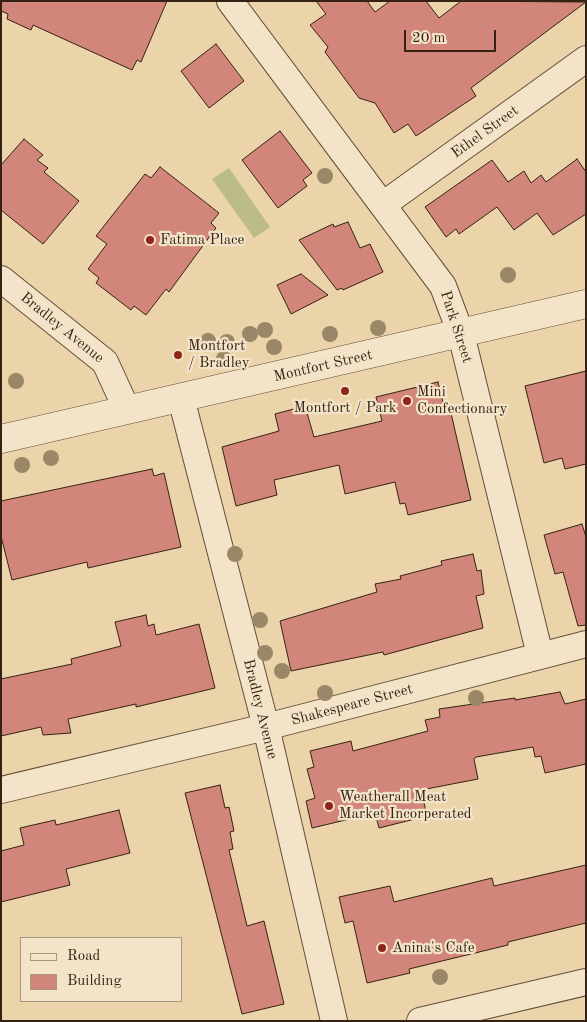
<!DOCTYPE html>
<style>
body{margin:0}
#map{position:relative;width:587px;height:1022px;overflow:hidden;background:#ecd4aa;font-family:"Old Standard TT",serif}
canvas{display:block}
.frame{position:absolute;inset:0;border:2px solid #352214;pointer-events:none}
.legend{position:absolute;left:20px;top:937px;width:162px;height:65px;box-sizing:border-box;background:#f3e3c8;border:1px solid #a79680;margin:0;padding:6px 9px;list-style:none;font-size:15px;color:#352214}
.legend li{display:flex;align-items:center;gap:10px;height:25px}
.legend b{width:25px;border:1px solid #a79680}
.scale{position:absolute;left:404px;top:30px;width:92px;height:22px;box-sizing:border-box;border:2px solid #352214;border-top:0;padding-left:6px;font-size:15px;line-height:18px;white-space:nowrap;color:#352214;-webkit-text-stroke:4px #f3e3c8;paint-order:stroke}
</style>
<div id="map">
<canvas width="587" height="1022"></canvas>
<div class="frame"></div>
<ul class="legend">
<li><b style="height:6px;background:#f3e3c8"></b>Road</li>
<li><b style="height:14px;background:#d2857a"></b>Building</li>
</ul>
<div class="scale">20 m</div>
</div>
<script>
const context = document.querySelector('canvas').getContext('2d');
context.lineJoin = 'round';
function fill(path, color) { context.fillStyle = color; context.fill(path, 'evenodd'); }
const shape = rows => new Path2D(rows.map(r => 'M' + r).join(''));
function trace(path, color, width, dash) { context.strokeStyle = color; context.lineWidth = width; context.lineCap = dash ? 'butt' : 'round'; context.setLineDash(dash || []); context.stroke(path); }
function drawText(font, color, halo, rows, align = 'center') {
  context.font = font + ' "Old Standard TT",serif'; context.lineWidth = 4.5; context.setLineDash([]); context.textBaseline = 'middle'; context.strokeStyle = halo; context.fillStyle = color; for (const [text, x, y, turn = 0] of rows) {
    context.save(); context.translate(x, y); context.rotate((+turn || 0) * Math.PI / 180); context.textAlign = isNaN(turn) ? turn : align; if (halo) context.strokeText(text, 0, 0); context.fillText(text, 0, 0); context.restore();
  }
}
const green = shape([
 [229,168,270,227,254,238,212,179]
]);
const building = shape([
 [1,1,167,1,141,62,137,60,132,70,33,25,31,30,7,19,8,14,1,11,1,1],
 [316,1,367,1,375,12,390,1,426,1,439,18,461,1,586,2,471,88,476,96,416,136,408,124,394,133,375,103,359,98,325,52,328,47,310,25,326,14,316,1],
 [216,44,244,81,209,108,181,71,216,44],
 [280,131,312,173,303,180,307,186,278,208,242,160,280,131],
 [24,139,43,155,37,160,48,168,44,172,79,201,43,244,1,210,1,165,24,139],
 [577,159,586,172,586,214,553,235,537,213,514,230,497,207,459,234,456,229,446,237,425,207,492,160,508,182,524,171,531,183,541,175,546,182,577,159],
 [160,167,219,213,211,223,216,228,188,266,169,292,166,289,146,315,134,306,131,310,96,283,99,278,88,269,107,244,96,236,145,174,151,178,160,167],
 [348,222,360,248,370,244,383,272,343,290,342,288,337,290,299,240,333,224,334,227,348,222],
 [301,274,328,295,291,314,277,285,301,274],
 [586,371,586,464,565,469,562,458,544,463,525,386,586,371],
 [438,382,446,414,451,413,471,500,408,515,405,503,400,504,395,482,345,494,339,465,274,480,277,495,236,506,222,447,279,431,275,414,305,406,314,437,382,421,376,397,438,382],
 [152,469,154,476,164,473,181,547,88,568,87,562,12,580,1,536,1,501,152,469],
 [582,524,586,537,586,625,578,626,563,572,555,574,544,535,582,524],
 [473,554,477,571,481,570,484,594,476,596,483,628,384,655,383,652,291,671,280,621,377,592,375,584,401,579,400,576,442,565,441,561,473,554],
 [146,615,148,626,154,624,156,635,199,624,215,688,136,707,136,704,68,719,71,733,43,735,41,727,1,736,1,679,72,664,71,659,121,646,115,622,146,615],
 [560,692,565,704,586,699,586,764,545,773,541,756,535,757,533,747,476,757,474,759,478,779,421,790,427,816,379,828,375,813,312,828,306,801,315,798,307,769,314,767,310,751,351,741,353,751,428,731,425,720,440,717,439,709,515,698,515,700,560,692],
 [220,785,225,808,229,807,234,831,230,832,233,849,229,850,247,926,264,921,284,1004,242,1014,185,793,220,785],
 [119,810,130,853,66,869,70,885,1,902,1,851,24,845,20,828,55,820,56,825,119,810],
 [586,865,586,923,508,942,508,945,409,969,410,973,367,983,353,921,345,923,339,897,390,886,394,902,492,878,494,886,586,865]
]);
const minor = shape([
 [230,1,443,286,461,334,540,655],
 [384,204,586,59],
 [1,279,105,362,127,410],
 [181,398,266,727,334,1021],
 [1,790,266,727,586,644],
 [420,1021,586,982]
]);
const tertiary = shape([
 [1,439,586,304]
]);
const trees = [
 [325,176],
 [508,275],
 [378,328],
 [265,330],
 [250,334],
 [330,334],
 [208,341],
 [227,342],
 [274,347],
 [224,359],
 [16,381],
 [51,458],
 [22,465],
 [235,554],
 [260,620],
 [265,653],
 [282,671],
 [325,693],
 [476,698],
 [440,977]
];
const markers = [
 [150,240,5,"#8f2418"],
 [178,355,5,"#8f2418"],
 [345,391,5,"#8f2418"],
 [407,401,5,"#8f2418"],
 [329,806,5,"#8f2418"],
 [382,948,5,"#8f2418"]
];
const streetNames = [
 ["Ethel Street",485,132,-36],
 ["Park Street",456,327,72],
 ["Bradley Avenue",62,328,39],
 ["Montfort Street",323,366,-13],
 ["Shakespeare Street",352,705,-15],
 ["Bradley Avenue",260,709,76]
];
const poiNames = [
 ["Fatima Place",160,240],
 ["Montfort",188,346],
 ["/ Bradley",188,363],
 ["Mini",417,392],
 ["Confectionary",417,409],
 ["Montfort / Park",345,408,"center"],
 ["Weatherall Meat",339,797],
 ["Market Incorperated",339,814],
 ["Anina's Cafe",392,948]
];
fill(green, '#bcbc86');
fill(building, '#d2857a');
trace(building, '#352214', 1);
trace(minor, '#634e3a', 28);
trace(tertiary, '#634e3a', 29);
trace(minor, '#f3e3c8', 26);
trace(tertiary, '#f3e3c8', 28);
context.fillStyle = '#9a8767';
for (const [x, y] of trees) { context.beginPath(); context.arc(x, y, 8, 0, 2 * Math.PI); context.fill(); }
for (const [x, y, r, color] of markers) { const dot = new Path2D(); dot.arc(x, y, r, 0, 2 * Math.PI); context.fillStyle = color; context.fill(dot); trace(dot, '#f3e3c8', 2); }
drawText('15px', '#352214', '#f3e3c8', streetNames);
drawText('15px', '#352214', '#f3e3c8', poiNames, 'left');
</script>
